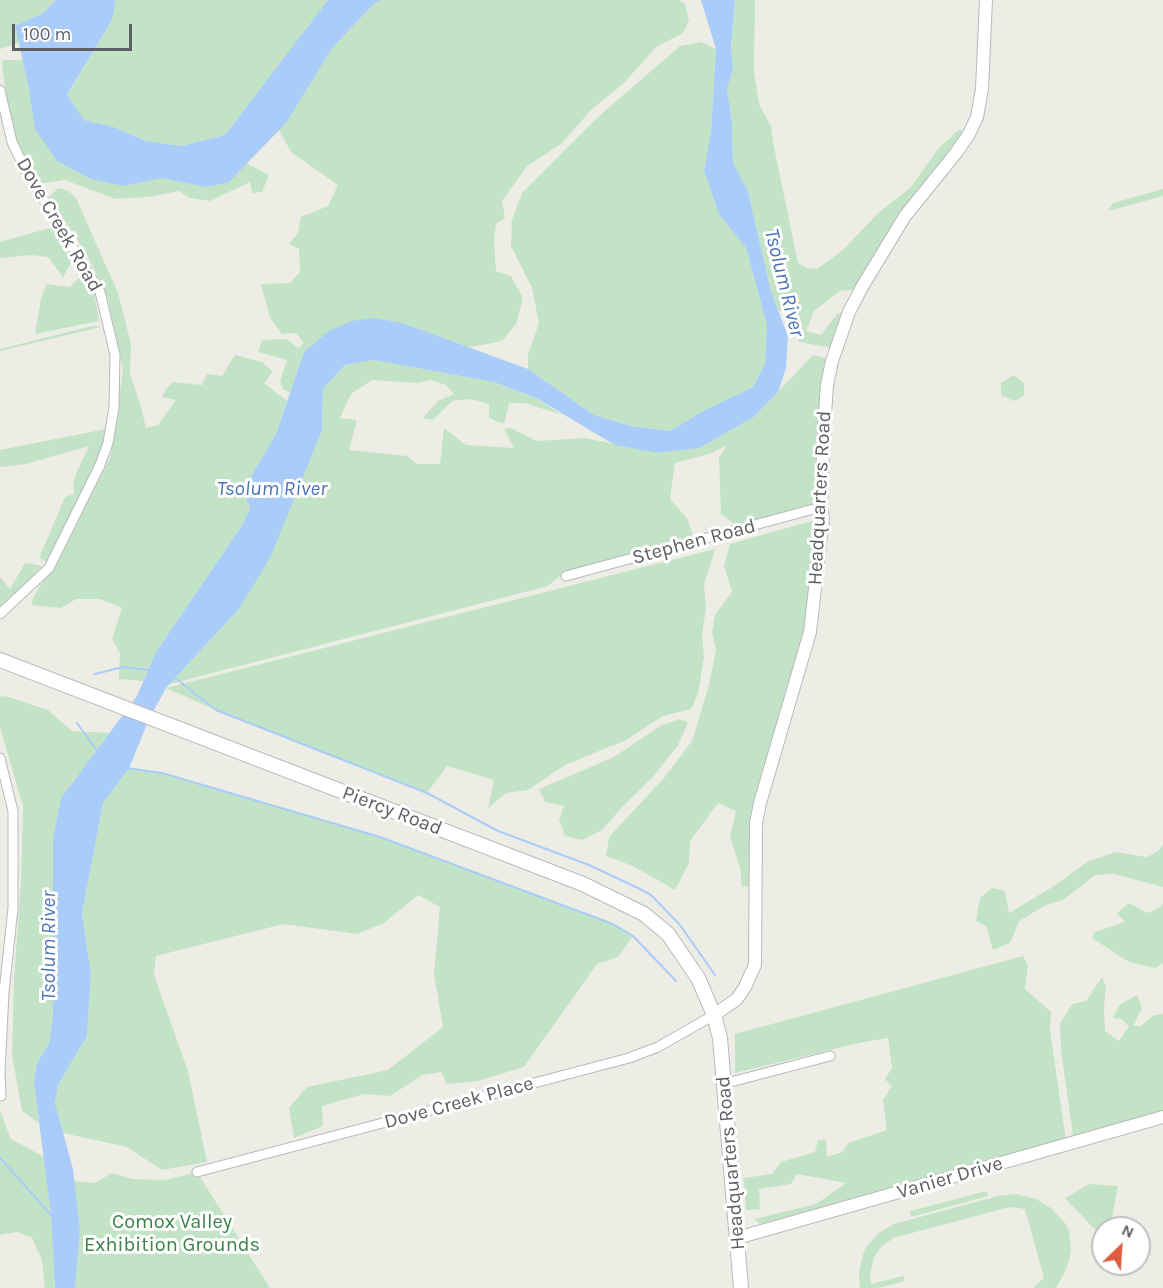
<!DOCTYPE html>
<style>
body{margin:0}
#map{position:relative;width:1163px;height:1288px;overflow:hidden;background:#eeede5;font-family:Karla,sans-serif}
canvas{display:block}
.north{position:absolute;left:1091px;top:1216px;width:60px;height:60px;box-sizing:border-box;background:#fff;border:2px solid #bebfc1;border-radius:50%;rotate:25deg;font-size:16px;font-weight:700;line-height:24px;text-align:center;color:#5c5f64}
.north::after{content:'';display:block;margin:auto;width:21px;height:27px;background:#dc5c3c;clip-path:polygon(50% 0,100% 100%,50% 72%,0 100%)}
.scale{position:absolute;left:12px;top:24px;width:120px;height:27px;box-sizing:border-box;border:3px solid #5c5f64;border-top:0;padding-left:8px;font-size:18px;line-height:21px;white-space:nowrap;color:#5c5f64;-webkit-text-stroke:4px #fff;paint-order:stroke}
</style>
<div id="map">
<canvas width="1163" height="1288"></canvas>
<div class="north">N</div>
<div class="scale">100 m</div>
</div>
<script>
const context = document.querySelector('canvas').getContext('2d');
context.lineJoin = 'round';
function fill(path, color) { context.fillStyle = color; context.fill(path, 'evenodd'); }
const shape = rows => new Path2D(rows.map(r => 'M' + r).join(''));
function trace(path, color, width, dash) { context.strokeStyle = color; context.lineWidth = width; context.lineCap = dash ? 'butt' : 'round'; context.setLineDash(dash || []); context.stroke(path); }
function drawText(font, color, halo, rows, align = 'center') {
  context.font = font + ' Karla,sans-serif'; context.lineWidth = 6; context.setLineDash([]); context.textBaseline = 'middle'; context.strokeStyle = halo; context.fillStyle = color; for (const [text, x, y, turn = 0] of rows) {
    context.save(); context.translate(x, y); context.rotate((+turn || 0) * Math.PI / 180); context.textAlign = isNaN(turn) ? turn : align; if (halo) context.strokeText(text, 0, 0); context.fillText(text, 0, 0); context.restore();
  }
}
const green = shape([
 [0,0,56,0,43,13,15,26,19,43,0,49],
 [116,0,328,0,225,135,181,146,146,141,114,127,84,120,67,96,112,20],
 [382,0,680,0,685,4,689,20,683,33,656,47,624,83,591,110,561,144,527,166,502,201,505,218,496,224,494,241,496,271,511,276,523,298,516,324,502,341,466,348,402,323,304,352,290,393,283,389,280,381,287,360,258,352,262,340,287,339,298,348,304,343,296,333,282,334,270,318,261,284,290,283,300,272,299,249,289,244,298,233,301,217,328,206,338,185,291,152,279,130,287,122,332,48,376,2],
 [735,0,755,0,754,72,759,104,771,126,773,142,798,263,807,268,817,269,843,250,878,213,910,188,939,148,960,129,963,133,856,289,840,291,814,311,806,331,821,335,837,314,845,311,832,348,799,342,791,316,778,310,771,292,748,191,733,163,732,122,727,89,733,69,731,47],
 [701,42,716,49,711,131,704,171,719,214,746,248,767,325,765,364,753,387,705,410,670,431,631,426,594,415,528,369,528,354,539,323,532,288,511,246,512,220,522,193,597,118,680,46],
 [3,60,23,60,29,89,125,186,162,177,205,187,228,183,246,163,269,175,262,192,252,193,250,182,210,201,190,198,179,191,149,197,115,199,65,180,39,184,28,171,12,134,2,66],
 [58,188,69,191,76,198,118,293,131,344,130,374,140,403,146,428,158,425,176,400,162,397,165,390,173,382,202,385,207,374,222,376,235,355,262,362,273,372,264,383,287,401,276,434,243,490,250,508,243,524,156,652,143,681,119,679,120,653,112,639,122,608,100,599,76,599,61,608,31,605,34,596,43,581,55,568,110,458,115,431,123,369,107,296,86,253,49,197],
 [1163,189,1163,196,1108,211,1113,203],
 [53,227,72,261,63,277,48,257,31,255,0,258,0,242],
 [83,273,93,287,99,321,35,334,41,298,47,284,70,287],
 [92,326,101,327,0,351,0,349],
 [813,355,828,359,815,505,738,527,721,514,719,458,727,445,709,454,675,463,670,499,687,518,693,535,562,574,548,586,170,684,239,609,322,430,323,389,345,365,373,360,494,382,536,398,562,415,525,403,509,403,504,424,489,418,489,404,470,399,452,401,433,420,423,418,438,401,454,394,446,385,431,380,417,383,372,380,351,394,340,418,357,420,349,450,407,456,417,464,440,464,444,428,466,445,514,448,504,429,511,428,537,441,585,438,658,453,699,448,754,417],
 [1014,375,1024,383,1024,396,1014,401,1001,395,1001,383],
 [106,429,105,446,47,562,39,558,65,497,74,494,73,483,77,471,89,446,26,464,0,467,0,450],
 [815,520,811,622,768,751,760,784,750,886,742,887,740,868,730,837,736,811,718,803,690,841,689,863,675,890,633,866,606,856,609,837,664,778,692,741,708,689,716,650,712,632,715,615,732,592,724,566,730,544],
 [715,549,704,584,706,608,702,635,704,657,698,694,691,709,663,716,626,740,565,765,528,790,506,793,488,808,494,780,447,766,427,793,216,710,166,688],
 [25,563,42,566,11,600,0,606,0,577,10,589],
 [6,696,48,710,72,731,109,733,61,798,53,839,53,1015,49,1044,37,1063,34,1082,39,1123,22,1111,12,1055,14,978,21,883,23,807,0,727,0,697],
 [680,719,688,723,678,745,653,777,624,805,602,830,582,840,565,836,559,820,564,806,545,802,539,789,614,757,660,726],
 [129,768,162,773,380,837,613,924,633,936,618,957,597,964,524,1067,478,1081,447,1084,441,1072,422,1075,390,1096,364,1094,322,1106,323,1126,294,1138,289,1108,307,1087,388,1070,443,1027,434,974,440,907,418,895,384,923,357,934,284,924,156,956,154,975,188,1071,207,1162,162,1170,127,1147,63,1133,55,1103,58,1085,87,1036,91,973,82,914,103,803],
 [1163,845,1163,887,1114,874,1095,875,1063,900,1046,905,1019,921,1010,943,993,950,986,926,976,921,980,898,992,888,1005,891,1009,913,1054,886,1087,862,1115,852,1147,857,1158,851],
 [1129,903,1148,913,1161,907,1163,903,1163,963,1155,968,1129,962,1092,938,1095,932,1125,922,1117,913],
 [1023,956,1028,966,1025,989,1051,1012,1050,1030,1066,1141,760,1224,754,1219,816,1204,846,1183,797,1174,791,1184,759,1189,760,1209,746,1210,744,1178,772,1174,781,1162,815,1152,818,1140,826,1140,827,1157,842,1152,848,1143,887,1130,883,1100,892,1086,885,1079,892,1068,888,1038,859,1043,735,1073,735,1034],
 [1102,977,1106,986,1104,1008,1105,1031,1119,1041,1129,1026,1121,1019,1113,1018,1119,1005,1137,995,1142,1008,1133,1026,1140,1026,1154,1015,1163,1014,1163,1111,1073,1136,1061,1050,1060,1024,1072,1004,1086,1001],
 [0,1111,11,1139,44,1157,51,1215,55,1288,45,1288,42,1260,32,1238,17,1232,0,1235],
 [197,1172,270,1288,75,1288,80,1230,74,1181,95,1183,112,1173,132,1179,165,1180],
 [1089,1184,1118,1186,1110,1228,1103,1228,1103,1244,1102,1237,1065,1198],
 [987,1191,988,1196,911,1217,910,1211],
 [1016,1194,1036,1199,1051,1208,1065,1223,1069,1231,1071,1250,1069,1261,1065,1272,1056,1288,1033,1288,1044,1278,1025,1209,1010,1207,893,1238,880,1248,874,1258,870,1274,871,1284,903,1276,905,1281,878,1288,860,1288,859,1272,863,1254,867,1246,880,1232,894,1224,998,1196]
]);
const water = shape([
 [56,0,116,0,112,20,67,95,84,120,114,127,146,141,181,146,225,135,328,0,382,0,376,2,332,48,287,122,228,183,205,187,162,178,124,186,91,179,57,161,35,129,29,89,15,26,43,13],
 [701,0,735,0,731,47,733,69,727,89,732,122,733,163,748,191,771,292,788,336,786,368,778,392,754,417,699,448,658,453,615,445,536,398,494,382,373,360,345,365,323,389,322,430,270,558,239,609,166,688,150,717,129,768,103,803,82,914,91,973,87,1036,58,1085,55,1103,73,1169,80,1230,75,1288,55,1288,51,1215,34,1082,37,1063,49,1044,53,1015,53,839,61,798,137,696,156,652,243,524,250,508,243,490,276,434,304,352,330,330,352,321,374,318,402,323,528,369,594,415,631,426,670,431,705,410,753,387,765,364,767,325,746,248,719,214,704,171,711,131,716,49]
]);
const stream = shape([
 [95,674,123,667,149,670],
 [174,677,216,710,427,793,498,831,589,865,640,889,651,895,680,925,715,975],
 [77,723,98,752],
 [127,768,162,773,380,837,613,924,633,936,676,981],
 [0,1158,51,1215]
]);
const minor = shape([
 [0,90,12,142,26,171,100,292,115,355,114,407,108,443,100,465,49,568,0,614],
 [566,576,821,507],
 [0,758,13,811,13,908,4,992,0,1073,1,1096],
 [723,1084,830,1056],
 [197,1172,629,1058,658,1047,714,1015]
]);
const tertiary = shape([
 [714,1015,737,999,745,987,755,965,756,823,760,803,810,632,823,518,821,507,824,429,827,385,832,361,849,312,862,287,905,216,956,153,969,134,977,117,982,89,986,0],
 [737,1238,1163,1117]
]);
const secondary = shape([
 [0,660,583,884,644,914,668,934,698,978,714,1015,720,1038,741,1288]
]);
const streetNames = [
 ["Dove Creek Road",59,225,60],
 ["Headquarters Road",820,498,-87],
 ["Stephen Road",694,542,-15],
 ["Piercy Road",392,811,21],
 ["Dove Creek Place",459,1103,-15],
 ["Headquarters Road",731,1163,-95],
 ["Vanier Drive",950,1178,-16]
];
const parkNames = [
 ["Comox Valley",172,1222],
 ["Exhibition Grounds",172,1245]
];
const waterNames = [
 ["Tsolum River",784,283,76],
 ["Tsolum River",272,489],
 ["Tsolum River",49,946,-90]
];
fill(green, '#c3e3c7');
fill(water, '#aaccf9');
trace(stream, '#aaccf9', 2);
trace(minor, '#b7b9bd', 11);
trace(tertiary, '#b7b9bd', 14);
trace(secondary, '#b8babf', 16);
trace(minor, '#fff', 9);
trace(tertiary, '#fff', 12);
trace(secondary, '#fff', 14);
drawText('20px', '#5c5f64', '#fff', streetNames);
drawText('20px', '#3c8348', '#fff', parkNames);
drawText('italic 21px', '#4e75ba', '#fff', waterNames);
</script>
